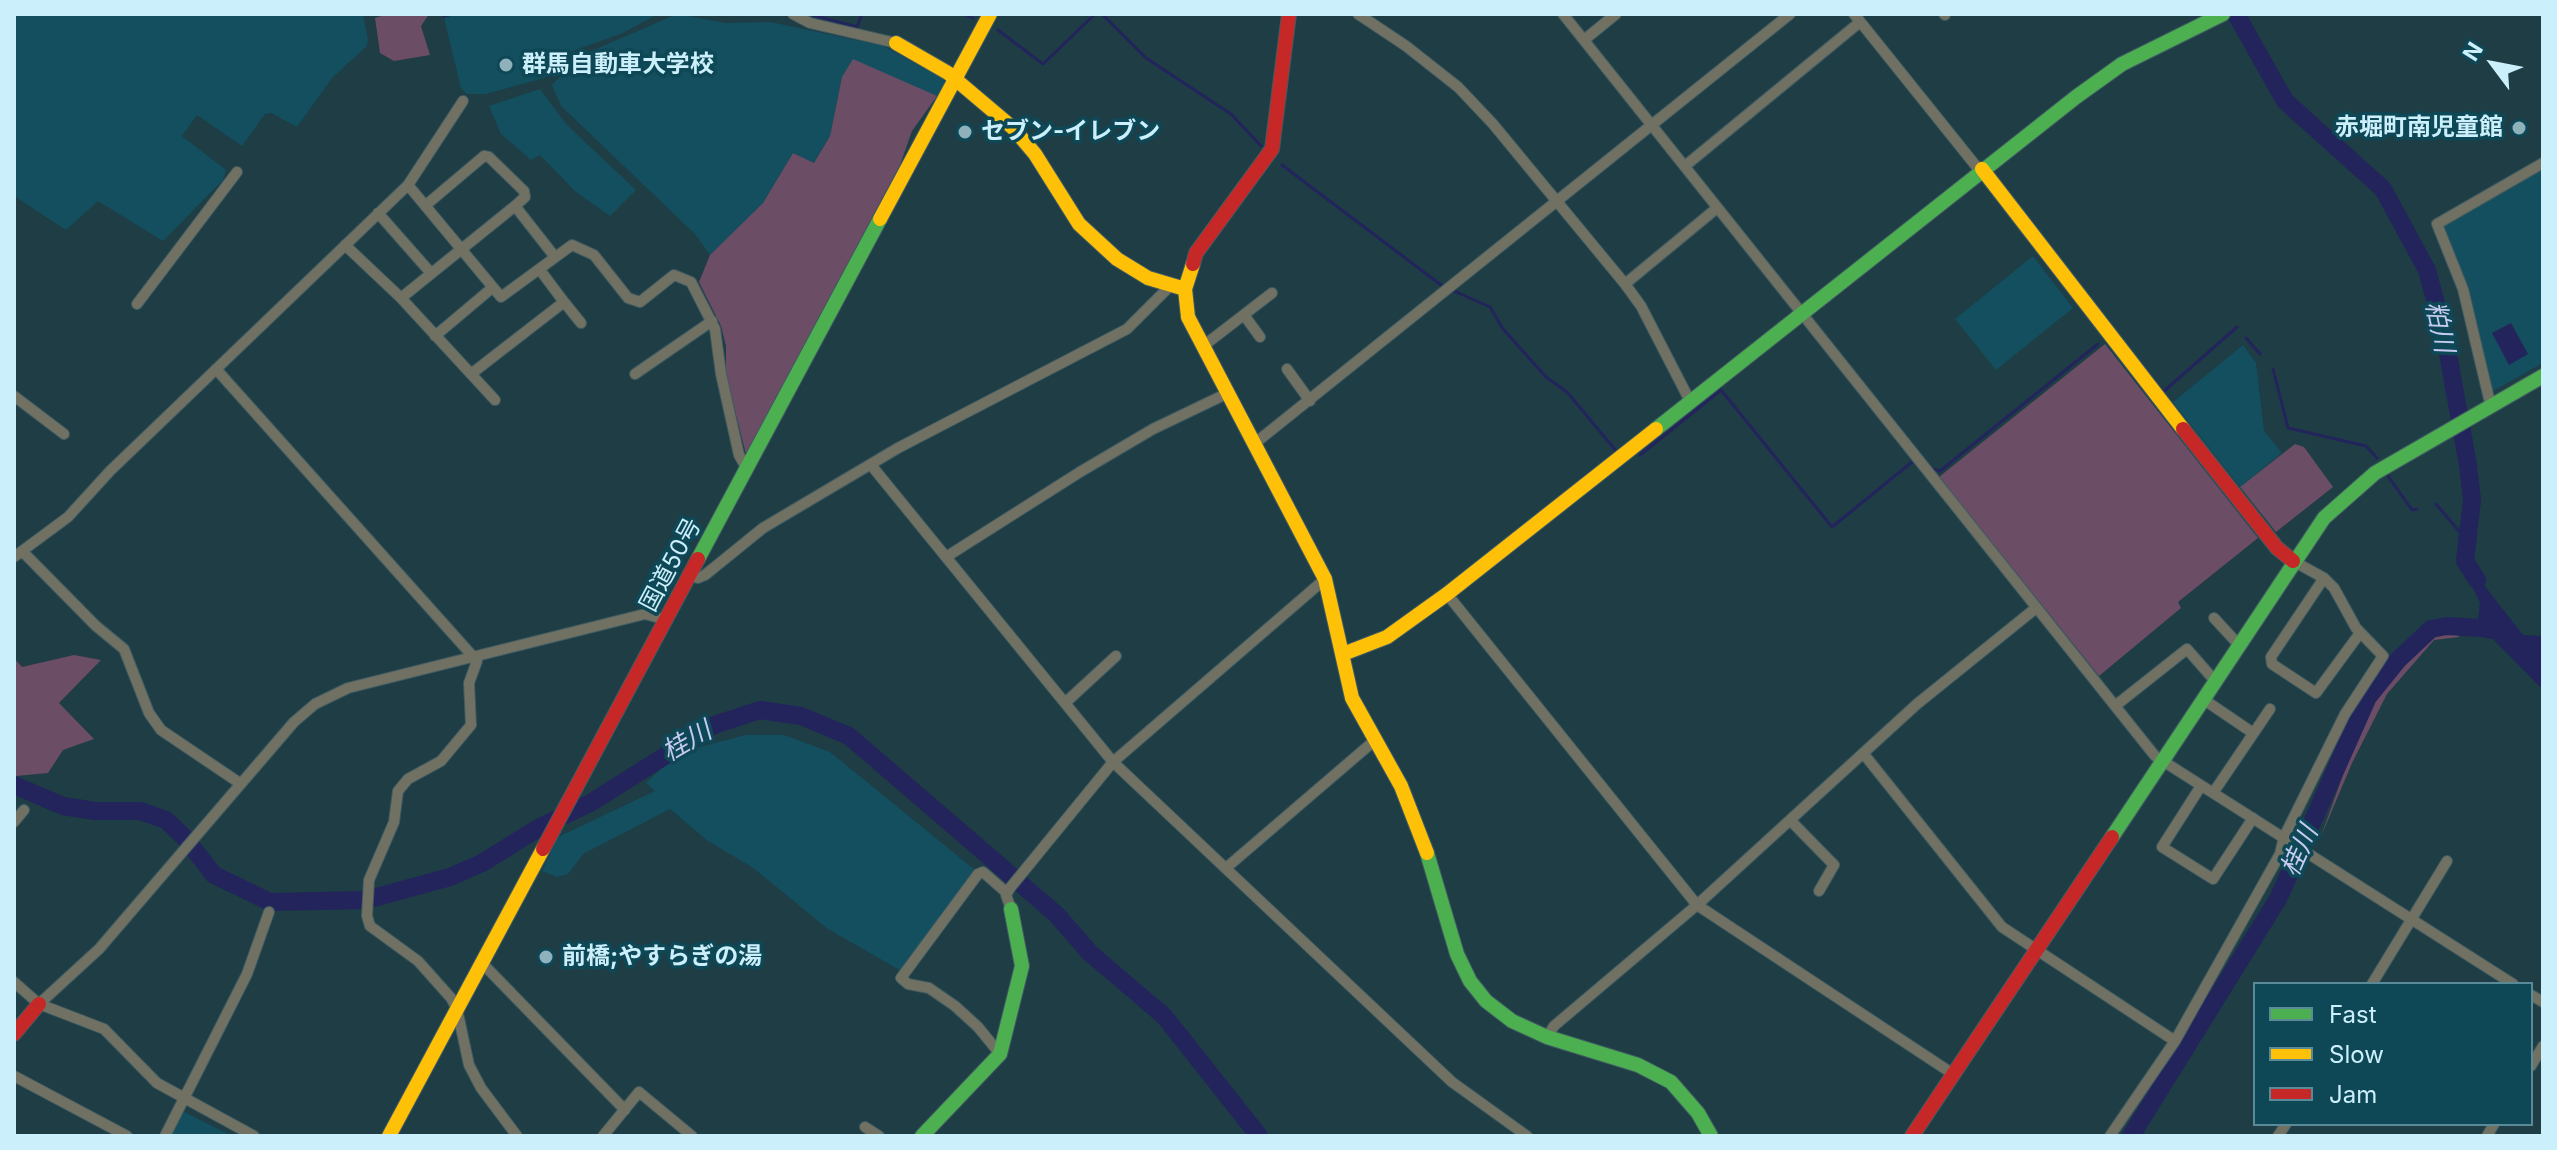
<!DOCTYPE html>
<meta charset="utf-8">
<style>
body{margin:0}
#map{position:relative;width:2557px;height:1150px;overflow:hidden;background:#1e3d45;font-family:Inter,sans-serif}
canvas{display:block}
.frame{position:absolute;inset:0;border:16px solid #cbeffb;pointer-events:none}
.legend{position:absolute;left:2253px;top:982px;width:280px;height:144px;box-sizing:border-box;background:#0e4755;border:2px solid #5a8a97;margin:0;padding:10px 14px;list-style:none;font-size:24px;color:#cbeffb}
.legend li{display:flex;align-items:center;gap:16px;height:40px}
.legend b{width:40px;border:2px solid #5a8a97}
.north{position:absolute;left:2453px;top:24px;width:80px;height:80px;-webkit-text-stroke:6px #0e4755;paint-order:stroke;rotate:302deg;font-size:22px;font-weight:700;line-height:32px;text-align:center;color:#cbeffb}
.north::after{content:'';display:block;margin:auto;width:28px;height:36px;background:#cbeffb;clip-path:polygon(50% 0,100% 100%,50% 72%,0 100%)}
</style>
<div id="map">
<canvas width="2557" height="1150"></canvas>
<div class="frame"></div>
<ul class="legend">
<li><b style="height:10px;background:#4caf50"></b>Fast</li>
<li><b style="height:10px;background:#ffc107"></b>Slow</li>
<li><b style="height:10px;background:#c62828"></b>Jam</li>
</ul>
<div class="north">N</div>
</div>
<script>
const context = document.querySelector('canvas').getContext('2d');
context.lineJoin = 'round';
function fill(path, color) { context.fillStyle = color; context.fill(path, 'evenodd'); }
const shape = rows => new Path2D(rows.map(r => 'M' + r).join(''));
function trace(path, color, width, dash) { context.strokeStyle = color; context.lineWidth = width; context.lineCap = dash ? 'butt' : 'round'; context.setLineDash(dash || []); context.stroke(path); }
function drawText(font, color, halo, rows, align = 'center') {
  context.font = font + ' Inter,"Noto Sans JP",sans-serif'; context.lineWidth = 7; context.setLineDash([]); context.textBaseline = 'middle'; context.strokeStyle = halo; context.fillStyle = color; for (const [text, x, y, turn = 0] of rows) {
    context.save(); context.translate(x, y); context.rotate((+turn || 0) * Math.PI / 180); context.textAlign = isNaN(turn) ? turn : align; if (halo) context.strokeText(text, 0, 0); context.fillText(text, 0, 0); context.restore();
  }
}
const built = shape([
 [14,14,363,14,368,40,367,46,332,78,297,127,271,113,265,114,242,146,197,115,182,136,226,170,223,180,163,241,98,201,66,230,14,196],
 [459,14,658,14,623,33,570,52,544,78,486,94,467,94,461,88,444,18],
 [677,14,726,23,771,22,883,46,943,79,945,84,937,96,842,77,830,136,813,164,793,153,763,203,710,255,695,234,561,106,552,85,580,56],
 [540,89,567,125,636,190,610,216,576,192,540,155,531,160,501,134,489,106],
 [2543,167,2543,363,2493,391,2468,287,2444,228,2446,222],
 [2033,256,2073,308,1996,370,1955,319],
 [2243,345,2256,363,2264,431,2282,453,2240,487,2173,402],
 [745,735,784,735,830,752,975,870,903,972,828,929,752,867,708,841,670,809,583,854,568,874,557,877,542,871,558,837,655,791,646,783,670,760,689,750],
 [182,1111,232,1136,168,1136]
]);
const green = shape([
 [388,14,429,14,421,26,430,55,394,61,380,53,375,18],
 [853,59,937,96,912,131,900,165,746,454,726,375,726,346,721,326,699,282,710,255,763,203,793,153,814,163,830,136,842,77],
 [2105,344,2258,538,2178,602,2181,608,2099,676,1939,477],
 [2295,444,2304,447,2333,487,2276,532,2240,487],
 [2445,629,2457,631,2459,637,2434,640,2387,694,2352,763,2320,839,2358,733,2375,700,2413,649,2433,632],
 [74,655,101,660,59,703,94,739,63,750,48,773,16,776,14,658,22,667]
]);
const water = shape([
 [2511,323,2528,354,2509,365,2492,333],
 [2465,561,2523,635,2543,636,2543,690,2493,639,2476,636,2480,603,2468,578]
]);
const stream = shape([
 [809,14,857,27,862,14],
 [964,14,973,18],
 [1102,14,1146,58,1231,114,1261,146],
 [444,16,451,14],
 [998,30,1043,64,1095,14],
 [1282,165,1445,288],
 [1452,290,1490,307,1503,329,1546,377,1567,392,1617,452],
 [2114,330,2163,392,2237,327],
 [2246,338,2260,354],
 [2273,369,2288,428,2366,446,2377,458],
 [1640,455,1721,390,1832,527,1912,462],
 [1933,469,1940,471,2098,344],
 [2388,476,2412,510,2417,509],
 [2436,504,2465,538]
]);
const river = shape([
 [2236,14,2285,101,2383,189,2427,270,2445,337,2468,465,2472,500,2465,561,2477,580],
 [14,785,63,806,95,811,140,811,166,820,185,838,214,875,270,902,366,900,450,877,482,863,540,827,592,802,714,725,760,710,801,716,849,736,1057,915,1090,953,1164,1016,1259,1136],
 [2131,1136,2278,899,2368,697,2398,660,2431,629,2447,626,2499,629]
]);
const street = shape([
 [793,14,810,23,896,43],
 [1358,14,1406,46,1458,87,1493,124,1625,284,1641,306,1691,403],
 [1563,14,2155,756,2513,984],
 [1854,14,1980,171],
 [1944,14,1945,15],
 [1584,40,1616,14],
 [1685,166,1860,22],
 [408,185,501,297,572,245,594,255,628,298,640,302,674,275,691,282,715,329,721,374,739,455,747,469],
 [515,206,555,257],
 [378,213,430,272],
 [345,245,401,298,495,400],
 [1625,284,1717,208],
 [401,298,515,206,525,197,524,191,489,157,484,156,426,205],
 [564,302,581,323],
 [137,304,237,172],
 [1244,315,1260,337],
 [435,336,492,288],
 [1202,347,1272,293],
 [216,369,477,661,469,683,471,725,441,761,408,779,398,791,394,822,369,880,367,916,370,926,418,961,451,998,457,1009,469,1065,481,1088,517,1136],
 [1287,369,1310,401],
 [471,374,564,302,540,270],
 [635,374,712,321],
 [14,396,64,434],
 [2491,407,2463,289,2437,224,2543,163],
 [1254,444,1790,14],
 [871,465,1113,762,1452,1082,1527,1136],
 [22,551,96,626,124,649,149,713,161,730,241,784],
 [14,557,68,517,110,471,408,185,463,101],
 [946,557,1080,472,1153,429,1226,394],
 [690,576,698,578,705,575,763,528,898,448,1127,329,1170,286],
 [2324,578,2271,657,2272,664,2316,693,2360,633],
 [1447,594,1697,905,1953,1074],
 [2214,618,2238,644],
 [2203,699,2253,733],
 [1065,703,1116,656],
 [2115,706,2187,649,2215,681],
 [1863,753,2002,927,2175,1041],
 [2201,786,2162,847,2213,879,2253,818],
 [2213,793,2270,709],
 [1790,820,1834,865,1819,891],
 [14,822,24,810],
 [1226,868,1374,741],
 [1011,909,1006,895,1010,888,1113,762,1325,579],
 [482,963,625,1110],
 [14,982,39,1004,104,1029,157,1083,254,1136],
 [2372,984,2447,861],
 [2531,995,2543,1002],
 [39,1004,99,949,294,722,315,704,348,688,645,614,667,620],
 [1547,1037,1554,1026,1697,905,1917,704,2036,608],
 [1000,1054,978,1027,955,1006,929,988,908,984,901,978,978,874,983,872,1007,893],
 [2531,1066,2543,1046],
 [14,1076,127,1136],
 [865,1127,879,1136],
 [165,1136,247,974,269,912],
 [603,1136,639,1092,692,1136],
 [2110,1136,2175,1041,2280,854,2284,837,2345,714,2383,656,2356,628,2334,588,2324,578,2293,561],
 [2278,1136,2286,1124],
 [2487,1136,2494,1124]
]);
const fast = shape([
 [1656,429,2076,97,2122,64,2223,14],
 [698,559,880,219],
 [2112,837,2324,518,2375,473,2543,376],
 [1427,853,1457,954,1470,981,1486,1001,1512,1021,1547,1037,1638,1065,1671,1082,1698,1113,1711,1136],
 [922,1136,1000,1054,1022,966,1011,909]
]);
const slow = shape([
 [896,43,948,73,1013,128,1035,154,1079,224,1117,259,1148,278,1185,289],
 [1982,169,2183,429],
 [880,219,990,14],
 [1193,264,1185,289,1188,317,1325,579,1352,698,1401,786,1427,853],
 [1343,654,1387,637,1447,594,1656,429],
 [389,1136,543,849]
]);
const jam = shape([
 [1193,264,1196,253,1272,149,1289,14],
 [2183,429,2277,548,2293,561],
 [543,849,698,559],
 [14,1034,39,1004],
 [1912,1136,2112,837]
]);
const markers = [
 [506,65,8,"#8eb1bb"],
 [2519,128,8,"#8eb1bb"],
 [965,132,8,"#8eb1bb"],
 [546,957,8,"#8eb1bb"]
];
const poiNames = [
 ["群馬自動車大学校",522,65],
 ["赤堀町南児童館",2503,128,"right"],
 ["セブン-イレブン",981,132],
 ["前橋;やすらぎの湯",562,957]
];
const streetNames = [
 ["国道50号",671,565,-62]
];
const waterNames = [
 ["粕川",2439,327,78],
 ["桂川",687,742,-30],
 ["桂川",2300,851,-66]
];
fill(built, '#134f5e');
fill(green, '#6b4d66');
fill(water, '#23245c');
trace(stream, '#23245c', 3);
trace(river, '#23245c', 18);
trace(street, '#405b62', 12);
trace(fast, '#405b62', 16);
trace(slow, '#405b62', 16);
trace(jam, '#405b62', 16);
trace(street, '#707163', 10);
trace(fast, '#4caf50', 14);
trace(slow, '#ffc107', 14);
trace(jam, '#c62828', 14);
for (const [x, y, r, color] of markers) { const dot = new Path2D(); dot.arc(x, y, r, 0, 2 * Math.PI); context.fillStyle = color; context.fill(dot); trace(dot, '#0e4755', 3); }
drawText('bold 24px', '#cbeffb', '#0e4755', poiNames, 'left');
drawText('24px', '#cbeffb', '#0e4755', streetNames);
drawText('italic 26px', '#c5caf0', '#0e4755', waterNames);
</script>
